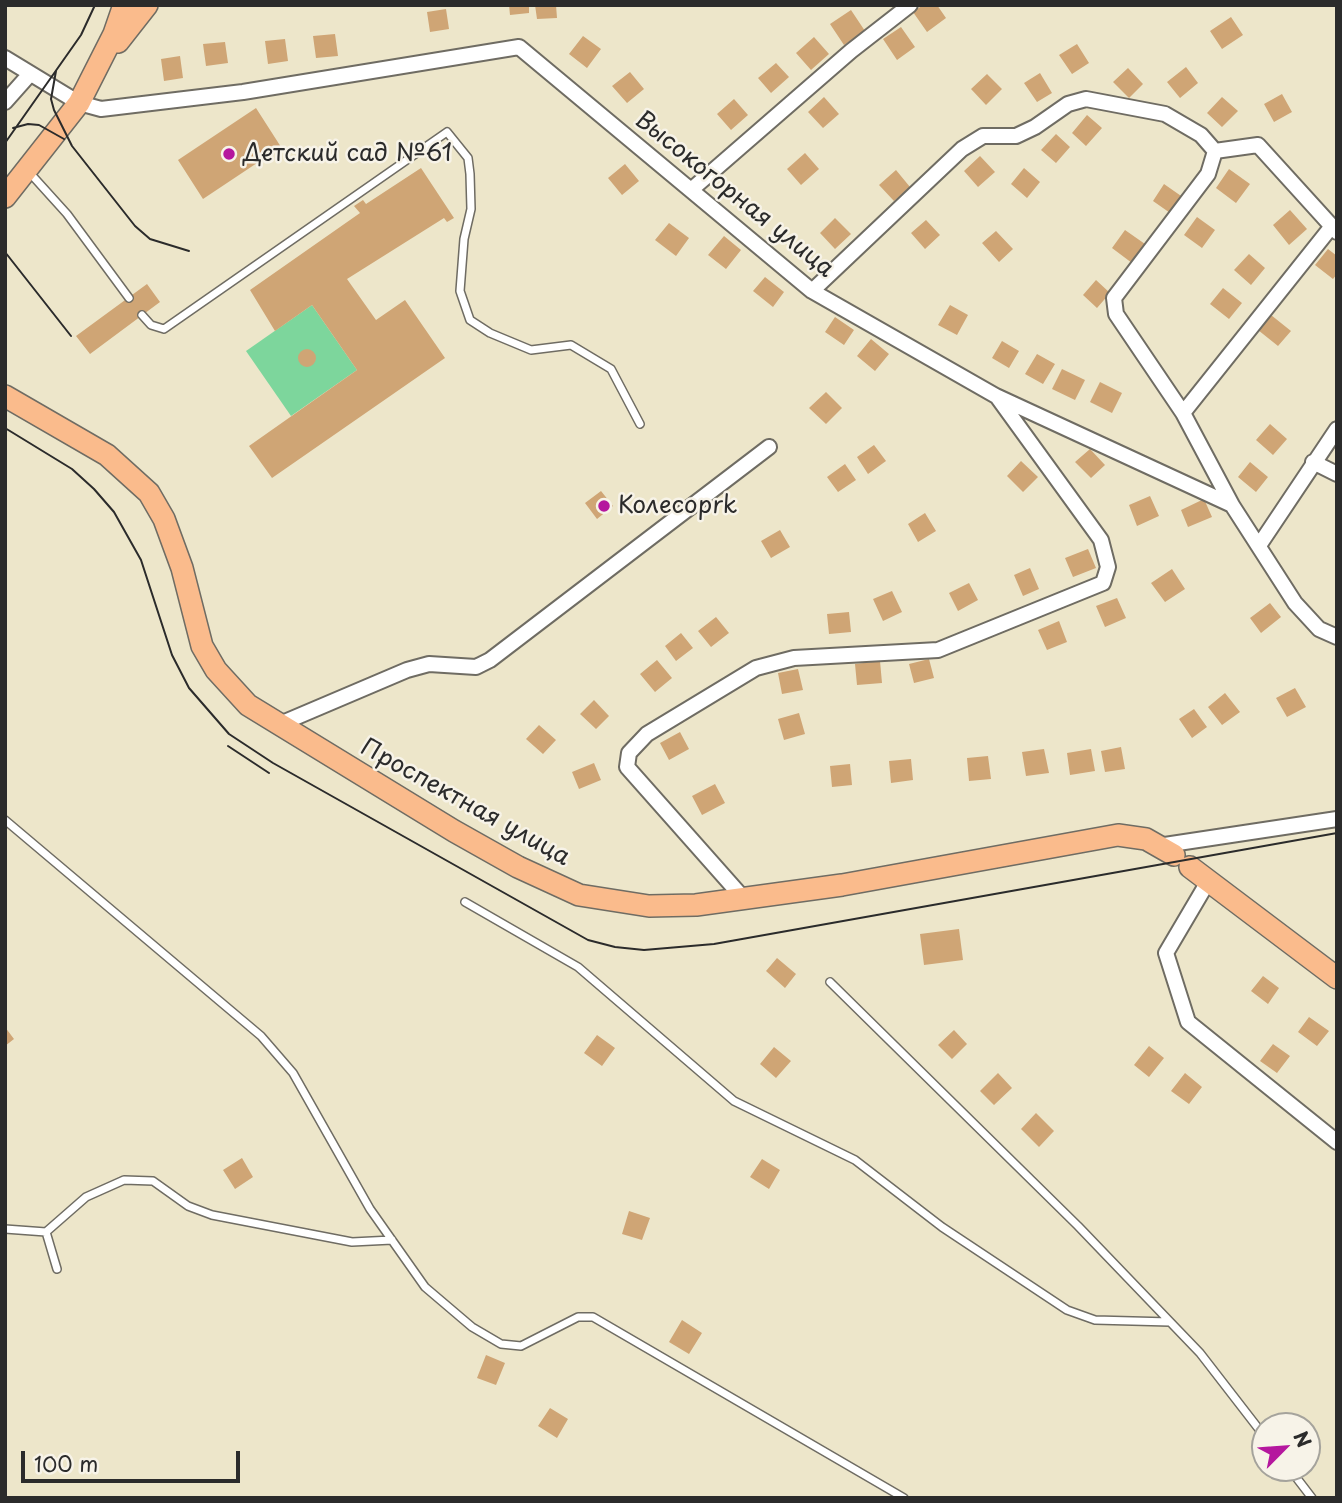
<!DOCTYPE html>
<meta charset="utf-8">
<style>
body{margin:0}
#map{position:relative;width:1342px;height:1503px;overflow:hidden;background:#ede6ca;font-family:"Playpen Sans",sans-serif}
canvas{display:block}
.frame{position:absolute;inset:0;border:7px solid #2b2b2b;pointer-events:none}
.north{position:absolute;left:1251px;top:1412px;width:70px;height:70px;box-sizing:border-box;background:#f7f3e8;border:2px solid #a5a39c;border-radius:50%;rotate:65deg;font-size:19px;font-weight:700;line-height:28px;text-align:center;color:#2b2b2b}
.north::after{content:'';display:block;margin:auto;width:24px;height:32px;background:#b5179e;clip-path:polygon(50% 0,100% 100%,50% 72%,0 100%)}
.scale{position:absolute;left:21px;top:1451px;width:219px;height:32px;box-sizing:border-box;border:4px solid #2b2b2b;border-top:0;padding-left:9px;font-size:21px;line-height:24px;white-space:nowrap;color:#2b2b2b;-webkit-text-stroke:5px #f7f3e8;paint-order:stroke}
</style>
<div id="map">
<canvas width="1342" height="1503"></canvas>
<div class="frame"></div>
<div class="north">N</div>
<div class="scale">100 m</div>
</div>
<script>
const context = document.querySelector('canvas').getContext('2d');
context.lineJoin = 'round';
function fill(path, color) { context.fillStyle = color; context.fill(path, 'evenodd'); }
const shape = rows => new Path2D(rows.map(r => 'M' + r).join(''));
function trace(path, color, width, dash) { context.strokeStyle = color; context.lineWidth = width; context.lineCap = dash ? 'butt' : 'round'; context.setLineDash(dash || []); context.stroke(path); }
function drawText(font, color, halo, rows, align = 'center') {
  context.font = font + ' "Playpen Sans",sans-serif'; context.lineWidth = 5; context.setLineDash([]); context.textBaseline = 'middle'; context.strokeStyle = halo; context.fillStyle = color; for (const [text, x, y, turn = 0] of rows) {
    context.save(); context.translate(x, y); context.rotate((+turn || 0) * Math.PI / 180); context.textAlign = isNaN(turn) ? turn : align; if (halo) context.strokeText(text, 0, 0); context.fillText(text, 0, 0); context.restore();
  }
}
const green = shape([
 [312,305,357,370,291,416,246,351]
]);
const building = shape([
 [509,5,529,5,529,13,510,15],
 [535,5,556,5,557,18,537,19],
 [923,5,937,5,946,18,927,32,913,12],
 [446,9,449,29,430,32,427,12],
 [851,10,865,31,844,45,830,24],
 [1231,17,1243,35,1222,49,1210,31],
 [901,27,915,47,897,60,883,39],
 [335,34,338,56,316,58,313,36],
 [583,36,601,49,587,68,569,54],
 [814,37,829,54,811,70,796,53],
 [285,39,288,61,268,64,265,41],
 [225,42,228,63,206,66,203,44],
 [1077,44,1089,63,1072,74,1059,55],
 [180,56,183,78,164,81,161,59],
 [776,63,789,77,771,93,758,78],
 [1186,67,1198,83,1180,98,1167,82],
 [1128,68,1143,84,1129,98,1113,82],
 [630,72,644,89,627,103,612,86],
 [1040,73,1052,93,1037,102,1024,83],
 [987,74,1002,89,986,105,971,89],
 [1282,94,1292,112,1274,122,1264,104],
 [824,97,839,114,823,128,808,112],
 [1222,97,1238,111,1222,127,1207,113],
 [734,99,748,115,731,130,717,114],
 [256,108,281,147,203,199,178,160],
 [1087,115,1102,128,1086,146,1072,133],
 [1056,134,1070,147,1056,163,1041,150],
 [805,153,819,169,801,185,787,169],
 [980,156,995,172,978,187,964,171],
 [625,164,639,181,622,195,608,178],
 [421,168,454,218,447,222,444,218,347,279,376,320,405,300,445,358,272,478,249,446,357,370,312,305,275,331,250,290,360,213,354,206,363,200,366,204],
 [1024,168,1040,182,1027,198,1011,184],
 [1229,169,1250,184,1236,203,1216,188],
 [896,170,910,187,894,201,879,185],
 [1164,184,1184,198,1173,215,1153,201],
 [1290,210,1307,229,1289,245,1273,225],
 [1197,217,1215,230,1202,248,1184,235],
 [835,218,851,234,835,249,820,233],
 [926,220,940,235,925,249,911,233],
 [669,223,689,238,676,256,655,240],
 [1125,230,1145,244,1132,263,1112,248],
 [996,231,1013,249,999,262,982,243],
 [724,236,741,250,726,269,708,255],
 [1328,249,1337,256,1337,274,1333,279,1315,265],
 [1249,254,1265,268,1251,285,1234,270],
 [765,277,784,292,773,307,753,291],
 [1096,280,1110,293,1097,308,1083,295],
 [147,284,160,302,90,354,76,336],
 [1223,288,1242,303,1229,319,1210,304],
 [950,305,968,315,957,335,938,325],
 [1271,315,1291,331,1278,346,1258,330],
 [835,317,854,330,844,345,825,332],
 [871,339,889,354,875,371,857,356],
 [1002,341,1019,351,1009,368,992,358],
 '298 358a9 9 0 1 1 18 0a9 9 0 1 1-18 0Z',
 [1037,354,1055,364,1043,384,1025,374],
 [1062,369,1085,380,1075,400,1052,389],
 [1100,382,1122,393,1112,413,1090,402],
 [826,392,842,408,826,424,809,408],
 [1270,424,1287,439,1273,455,1256,440],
 [874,445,886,461,868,474,857,457],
 [1090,449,1105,465,1091,478,1075,462],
 [1021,461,1038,477,1023,492,1007,476],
 [1250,462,1268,477,1256,492,1238,477],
 [845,464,856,480,838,492,827,477],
 [601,491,613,506,597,519,585,503],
 [1150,496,1159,516,1137,526,1129,505],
 [1204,499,1212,517,1188,527,1181,510],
 [925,513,936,531,918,542,908,524],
 [780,530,790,547,771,558,761,541],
 [1088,549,1096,568,1073,577,1065,558],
 [1030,568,1039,589,1023,596,1014,575],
 [1172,569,1185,589,1165,602,1151,583],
 [969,583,978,600,958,611,949,593],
 [892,591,902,612,883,621,873,599],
 [1117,598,1126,618,1105,627,1096,606],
 [1270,603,1281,617,1261,633,1250,618],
 [849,612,851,632,829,634,827,614],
 [716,617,729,633,711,647,698,631],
 [1059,621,1067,642,1047,650,1038,630],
 [681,633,693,648,676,661,665,646],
 [929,659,934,678,914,683,909,664],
 [657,660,672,678,655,692,640,674],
 [880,661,882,683,857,685,855,664],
 [798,669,803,690,782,694,778,673],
 [1295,688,1306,707,1287,717,1276,698],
 [1225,693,1240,712,1222,725,1208,707],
 [594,700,609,716,596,729,580,714],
 [1194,709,1207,727,1192,738,1179,719],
 [799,713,805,734,784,740,778,719],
 [539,725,556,740,543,754,526,739],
 [680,732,689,749,669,760,660,743],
 [1121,747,1125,769,1105,772,1101,751],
 [1044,749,1049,773,1026,776,1022,752],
 [1091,749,1095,771,1070,775,1067,753],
 [988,756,991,779,969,781,967,758],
 [911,759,913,780,891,783,889,761],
 [594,763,601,780,579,789,572,772],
 [850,764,852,785,832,787,830,766],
 [715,784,725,803,702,815,692,796],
 [959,929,963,960,924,965,920,934],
 [777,958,796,974,785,988,766,971],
 [1263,976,1279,988,1268,1004,1251,991],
 [1309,1017,1329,1031,1317,1046,1298,1032],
 [5,1027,14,1039,5,1046],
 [954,1030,967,1044,952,1059,938,1045],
 [597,1035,615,1048,602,1066,584,1053],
 [1273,1044,1290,1056,1277,1073,1260,1061],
 [1149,1046,1164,1058,1149,1077,1134,1065],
 [774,1047,791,1061,776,1078,760,1064],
 [998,1073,1012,1088,994,1105,980,1091],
 [1185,1073,1202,1087,1189,1104,1171,1091],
 [1036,1113,1054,1131,1039,1147,1021,1129],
 [242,1158,253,1177,235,1189,223,1170],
 [762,1159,780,1170,769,1189,750,1177],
 [629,1211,650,1218,642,1240,622,1234],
 [682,1320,702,1333,689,1354,669,1342],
 [486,1355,505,1363,496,1385,477,1378],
 [550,1408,568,1419,557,1438,538,1426]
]);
const lane = shape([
 [29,172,67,214,129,298],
 [142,315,151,325,164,329,447,132,468,158,470,174,471,209,464,239,460,291,470,320,490,333,531,350,571,345,611,369,640,424],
 [5,820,261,1036,293,1073,370,1209,425,1287,472,1327,501,1344,521,1346,578,1317,593,1317,904,1498],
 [465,902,578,967,734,1101,855,1160,942,1227,1067,1310,1095,1320,1170,1322],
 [830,982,1078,1226,1200,1353,1265,1437],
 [5,1229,46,1232],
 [57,1269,46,1232,86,1197,124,1180,153,1181,188,1206,212,1215,352,1242,392,1240],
 [1289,1468,1312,1498]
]);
const street = shape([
 [5,58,79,103,101,109,243,92,519,47,812,291,996,396,1232,505,1295,603,1319,629,1337,637],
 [5,102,29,75],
 [1215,151,1208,174,1114,298,1116,314,1183,413,1232,505],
 [691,190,851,51,910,5],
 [812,291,962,149,983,136,1016,136,1035,127,1068,104,1086,99,1165,114,1201,135,1215,151,1258,145,1337,232],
 [1183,413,1332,226],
 [1313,462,1337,474],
 [1260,544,1337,429],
 [280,724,407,670,429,664,476,667,490,660,769,447],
 [1158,846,1337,819],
 [1209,880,1166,953,1188,1022,1337,1142],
 [744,899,627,767,629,753,647,734,756,668,794,658,938,650,1103,583,1108,567,1101,540,998,398]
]);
const primary = shape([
 [118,42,147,5],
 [5,197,79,103,114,34,124,5],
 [5,396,107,455,149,493,164,519,182,568,202,646,216,670,248,705,454,831,518,867,579,895,649,906,696,905,842,885,1118,835,1146,839,1174,855],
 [1190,867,1337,978]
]);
const tram = shape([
 [56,71,51,99,54,110,72,146,135,226,150,239,189,251],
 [13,128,28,124,39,125,64,139],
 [5,143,81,35,95,5],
 [5,252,71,336],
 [5,428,72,469,94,489,114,512,141,560,172,655,189,688,229,734,273,763,588,940,615,947,644,950,714,944,1337,833],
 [228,746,269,773]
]);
const markers = [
 [229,154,7,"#b5179e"],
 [604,506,7,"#b5179e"]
];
const poiNames = [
 ["Детский сад №61",243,154],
 ["Колесоprk",618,506]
];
const streetNames = [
 ["Высокогорная улица",734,195,39],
 ["Проспектная улица",465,803,29]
];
fill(green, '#7dd69c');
fill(building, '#cfa575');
trace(lane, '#6f6c63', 10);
trace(street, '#6f6c63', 18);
trace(primary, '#6f6c63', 24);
trace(lane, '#fff', 7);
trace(street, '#fff', 14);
trace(primary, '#fabb8c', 21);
trace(tram, '#2b2b2b', 2);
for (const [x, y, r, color] of markers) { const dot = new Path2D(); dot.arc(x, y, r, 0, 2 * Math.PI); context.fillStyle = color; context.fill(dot); trace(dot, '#f7f3e8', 2.5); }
drawText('24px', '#2b2b2b', '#f7f3e8', poiNames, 'left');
drawText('24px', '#2b2b2b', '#f7f3e8', streetNames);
</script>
